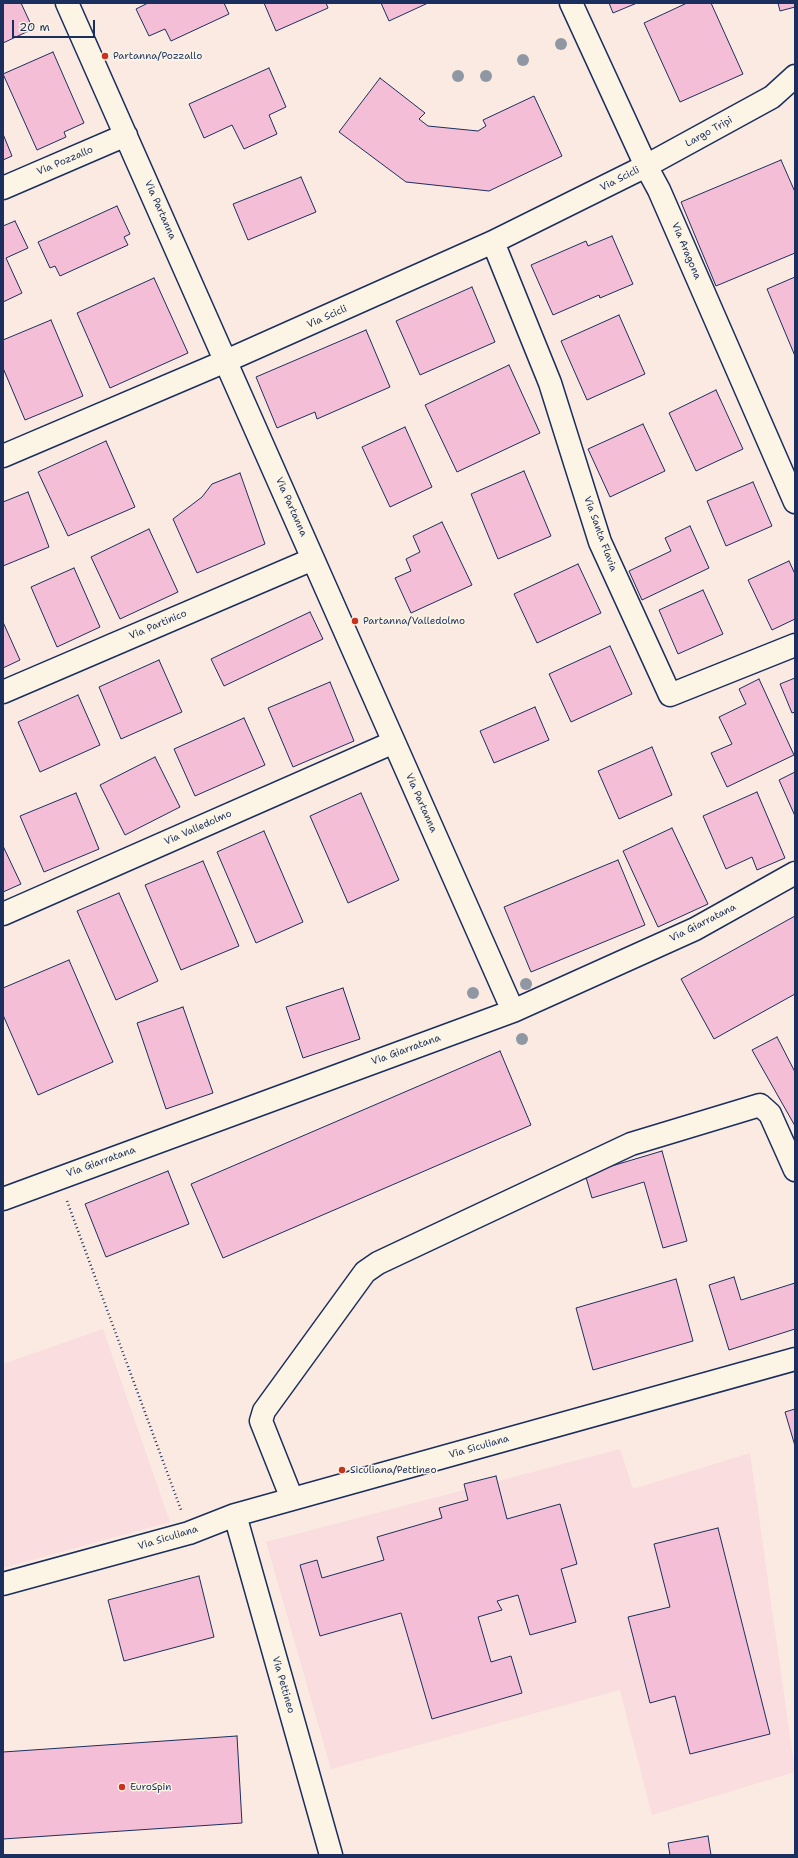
<!DOCTYPE html>
<style>
body{margin:0}
#map{position:relative;width:798px;height:1858px;overflow:hidden;background:#fbeae2;font-family:"Shantell Sans",sans-serif}
canvas{display:block}
.frame{position:absolute;inset:0;border:4px solid #1b2f5e;pointer-events:none}
.scale{position:absolute;left:12px;top:20px;width:83px;height:18px;box-sizing:border-box;border:2px solid #1b2f5e;border-top:0;padding-left:5px;font-size:12px;line-height:14px;white-space:nowrap;color:#1b2f5e;-webkit-text-stroke:3px #fcf5e5;paint-order:stroke}
</style>
<div id="map">
<canvas width="798" height="1858"></canvas>
<div class="frame"></div>
<div class="scale">20 m</div>
</div>
<script>
const context = document.querySelector('canvas').getContext('2d');
context.lineJoin = 'round';
function fill(path, color) { context.fillStyle = color; context.fill(path, 'evenodd'); }
const shape = rows => new Path2D(rows.map(r => 'M' + r).join(''));
function trace(path, color, width, dash) { context.strokeStyle = color; context.lineWidth = width; context.lineCap = dash ? 'butt' : 'round'; context.setLineDash(dash || []); context.stroke(path); }
function drawText(font, color, halo, rows, align = 'center') {
  context.font = font + ' "Shantell Sans",sans-serif'; context.lineWidth = 3; context.setLineDash([]); context.textBaseline = 'middle'; context.strokeStyle = halo; context.fillStyle = color; for (const [text, x, y, turn = 0] of rows) {
    context.save(); context.translate(x, y); context.rotate((+turn || 0) * Math.PI / 180); context.textAlign = isNaN(turn) ? turn : align; if (halo) context.strokeText(text, 0, 0); context.fillText(text, 0, 0); context.restore();
  }
}
const built = shape([
 [103,1329,170,1522,3,1568,3,1364],
 [620,1449,633,1489,750,1453,795,1772,652,1815,620,1690,331,1769,266,1542]
]);
const building = shape([
 [3,3,21,3,33,29,3,43,3,3],
 [148,3,224,3,229,14,171,41,165,29,149,36,136,9,148,3],
 [264,3,326,3,328,8,276,31,264,3],
 [381,3,428,3,389,21,381,3],
 [609,3,637,3,613,13,609,3],
 [687,3,711,3,743,74,680,102,644,23,687,3],
 [778,3,795,3,795,7,780,11,778,3],
 [53,52,84,123,64,132,66,137,37,150,3,74,53,52],
 [269,68,286,107,269,115,277,134,244,149,232,125,204,138,189,104,269,68],
 [380,78,425,113,419,119,428,126,478,131,486,126,483,120,534,96,562,156,489,191,406,182,339,132,380,78],
 [3,134,12,156,3,160,3,134],
 [781,160,795,192,795,253,716,286,681,202,781,160],
 [301,177,316,212,248,240,233,204,301,177],
 [117,206,130,234,124,237,128,245,60,276,55,266,50,268,38,242,117,206],
 [15,221,28,248,6,258,22,293,3,302,3,226,15,221],
 [612,236,633,284,600,298,599,295,553,315,531,265,586,241,588,246,612,236],
 [795,277,795,356,767,289,795,277],
 [154,278,188,353,110,388,77,313,154,278],
 [472,287,495,342,420,375,396,321,472,287],
 [619,315,645,374,587,400,561,341,619,315],
 [51,320,83,396,25,420,3,368,3,340,51,320],
 [366,330,390,387,317,419,315,412,277,428,256,377,366,330],
 [509,365,540,433,457,472,425,405,509,365],
 [716,390,743,449,696,471,669,413,716,390],
 [643,424,665,471,610,497,588,449,643,424],
 [405,427,432,487,390,507,362,447,405,427],
 [106,441,135,507,68,536,38,472,106,441],
 [524,471,551,536,498,559,471,494,524,471],
 [240,473,265,544,197,573,173,519,202,497,212,484,240,473],
 [753,482,772,526,726,546,707,501,753,482],
 [28,492,49,547,3,566,3,502,28,492],
 [442,522,472,585,411,613,395,578,411,571,406,559,420,552,413,536,442,522],
 [690,526,709,568,642,600,629,571,671,551,665,538,690,526],
 [149,529,178,592,120,619,91,557,149,529],
 [789,561,795,574,795,619,772,630,748,580,789,561],
 [578,564,601,613,537,643,514,594,578,564],
 [74,568,100,627,57,647,31,587,74,568],
 [703,590,723,634,678,654,659,610,703,590],
 [310,612,323,639,224,686,211,659,310,612],
 [3,622,20,660,3,668,3,622],
 [610,646,632,694,571,722,549,674,610,646],
 [159,660,182,712,121,739,99,687,159,660],
 [795,678,795,712,792,713,780,684,795,678],
 [759,679,794,755,727,787,711,753,732,744,719,717,746,704,739,689,759,679],
 [330,682,354,741,293,767,268,708,330,682],
 [78,695,100,745,40,772,18,722,78,695],
 [535,707,549,740,494,763,480,731,535,707],
 [244,718,265,765,195,796,174,749,244,718],
 [652,747,672,795,619,819,598,771,652,747],
 [155,757,180,807,125,835,100,785,155,757],
 [795,772,795,816,779,780,795,772],
 [757,792,785,858,757,870,752,857,726,869,703,816,757,792],
 [76,793,99,849,44,872,20,816,76,793],
 [361,793,399,880,348,903,310,816,361,793],
 [672,828,708,904,658,927,623,851,672,828],
 [264,831,303,922,256,943,217,852,264,831],
 [3,846,21,884,3,892,3,846],
 [618,860,645,925,531,972,504,907,618,860],
 [203,861,239,946,181,970,145,885,203,861],
 [119,893,158,981,116,1000,77,911,119,893],
 [795,916,795,994,714,1039,681,979,795,916],
 [69,960,113,1062,38,1095,3,1015,3,988,69,960],
 [343,988,360,1039,303,1058,286,1007,343,988],
 [183,1007,213,1093,166,1109,137,1023,183,1007],
 [777,1037,795,1072,795,1126,752,1050,777,1037],
 [500,1051,531,1125,223,1258,191,1184,500,1051],
 [662,1151,687,1241,663,1248,644,1182,592,1198,585,1174,662,1151],
 [168,1171,189,1224,106,1257,85,1204,168,1171],
 [734,1277,741,1300,795,1283,795,1329,729,1350,709,1285,734,1277],
 [676,1279,693,1341,593,1370,576,1308,676,1279],
 [795,1409,795,1446,785,1412,795,1409],
 [496,1476,507,1519,560,1504,577,1564,561,1569,576,1622,530,1635,518,1595,497,1601,502,1610,478,1617,491,1662,511,1656,522,1693,432,1719,401,1613,320,1636,300,1565,317,1560,322,1578,384,1560,377,1537,442,1518,439,1508,468,1500,464,1484,496,1476],
 [718,1528,770,1734,690,1754,675,1696,650,1703,628,1617,670,1607,654,1544,718,1528],
 [199,1576,214,1637,124,1661,108,1600,199,1576],
 [237,1736,242,1823,3,1839,3,1752,237,1736],
 [708,1836,711,1855,670,1855,668,1843,708,1836]
]);
const path = shape([
 [67,1201,181,1510]
]);
const minor = shape([
 [67,3,513,1011],
 [571,3,646,166,659,190,795,502],
 [3,188,126,135],
 [493,242,550,383,600,542,670,695,795,645],
 [3,456,226,361,493,242,646,166,772,97,795,76],
 [3,692,313,559],
 [3,914,394,742],
 [3,1199,513,1011,695,929,795,873],
 [292,1499,261,1421,264,1411,365,1272,378,1263,631,1144,760,1105,770,1114,795,1170],
 [235,1515,331,1855],
 [3,1584,189,1533,235,1515,795,1359]
]);
const trees = [
 [561,44],
 [523,60],
 [458,76],
 [486,76],
 [526,984],
 [473,993],
 [522,1039]
];
const markers = [
 [105,56,4,"#c8321e"],
 [355,621,4,"#c8321e"],
 [342,1470,4,"#c8321e"],
 [122,1787,4,"#c8321e"]
];
const poiNames = [
 ["Partanna/Pozzallo",113,56],
 ["Partanna/Valledolmo",363,621],
 ["Siculiana/Pettineo",350,1470],
 ["EuroSpin",130,1787]
];
const streetNames = [
 ["Largo Tripi",709,132,-29],
 ["Via Pozzallo",65,161,-23],
 ["Via Scicli",620,179,-27],
 ["Via Partanna",160,210,66],
 ["Via Aragona",686,251,67],
 ["Via Scicli",327,317,-24],
 ["Via Partanna",291,507,66],
 ["Via Santa Flavia",600,534,70],
 ["Via Partinico",158,625,-23],
 ["Via Partanna",421,803,66],
 ["Via Valledolmo",198,828,-24],
 ["Via Giarratana",703,923,-27],
 ["Via Giarratana",406,1050,-20],
 ["Via Giarratana",101,1162,-20],
 ["Via Siculiana",479,1447,-16],
 ["Via Siculiana",168,1538,-17],
 ["Via Pettineo",283,1685,74]
];
fill(built, '#f9dddf');
fill(building, '#f5bed7');
trace(building, '#1b2f5e', 1);
trace(minor, '#1b2f5e', 25);
trace(path, '#1b2f5e', 2.5, [1, 3]);
trace(minor, '#fcf5e5', 22);
context.fillStyle = '#8f98a2';
for (const [x, y] of trees) { context.beginPath(); context.arc(x, y, 6, 0, 2 * Math.PI); context.fill(); }
for (const [x, y, r, color] of markers) { const dot = new Path2D(); dot.arc(x, y, r, 0, 2 * Math.PI); context.fillStyle = color; context.fill(dot); trace(dot, '#fcf5e5', 1.5); }
drawText('10px', '#1b2f5e', '#fcf5e5', poiNames, 'left');
drawText('10px', '#1b2f5e', '#fcf5e5', streetNames);
</script>
